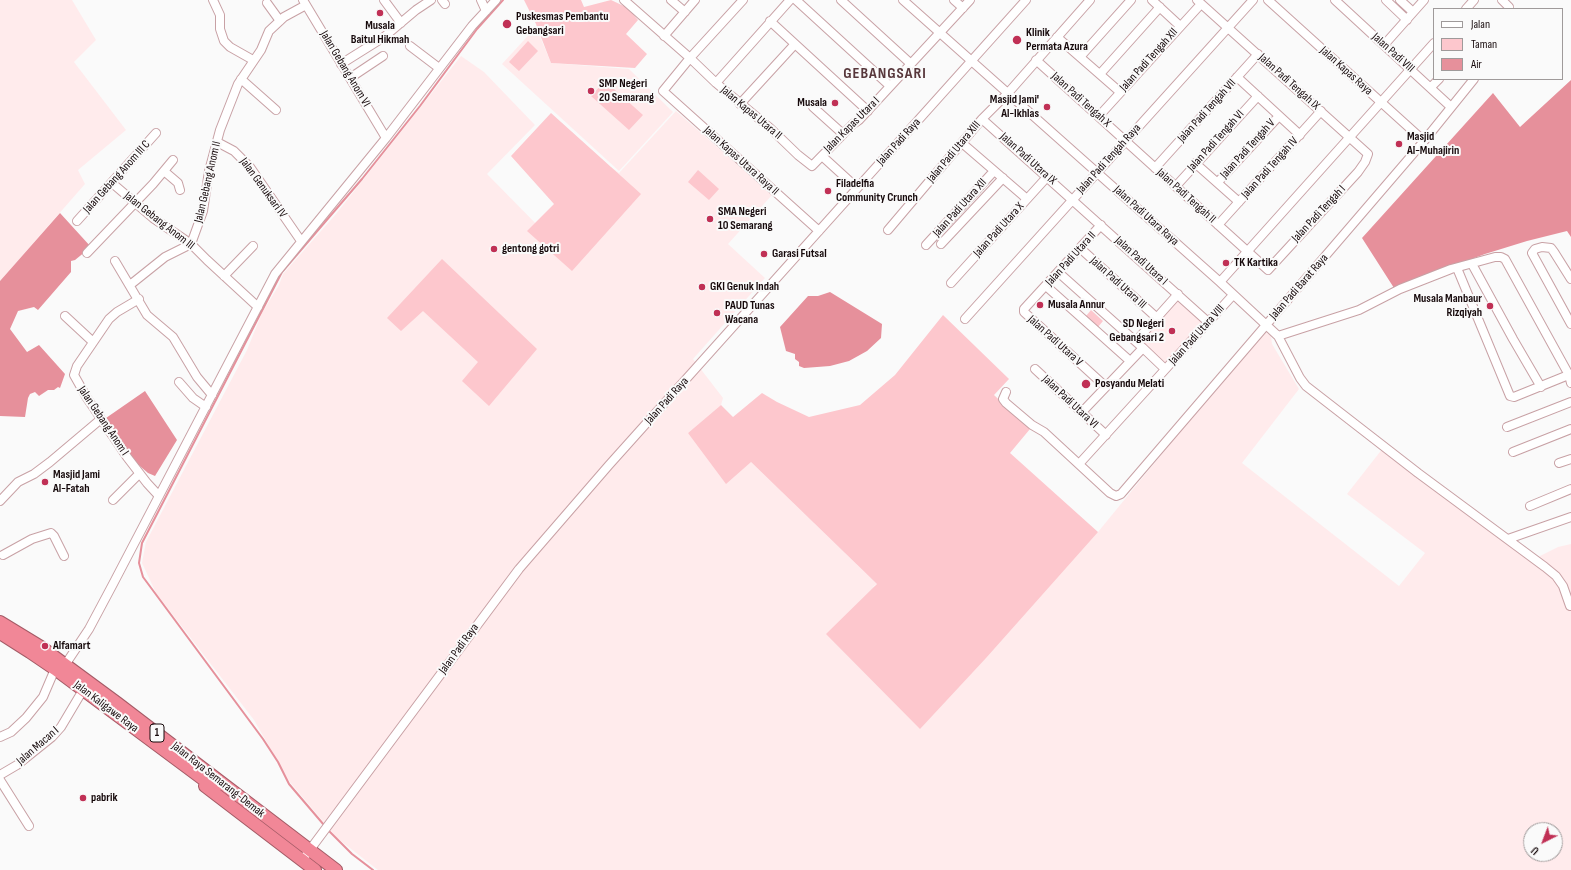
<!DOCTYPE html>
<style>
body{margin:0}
#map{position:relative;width:1571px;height:870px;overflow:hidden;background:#fafafa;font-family:"Sofia Sans Condensed",sans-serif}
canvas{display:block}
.legend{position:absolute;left:1433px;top:8px;width:130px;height:72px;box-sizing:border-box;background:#fafafa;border:1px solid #9f9a9a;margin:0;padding:5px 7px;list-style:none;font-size:12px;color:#16090b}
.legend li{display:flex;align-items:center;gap:8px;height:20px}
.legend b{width:20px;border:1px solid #9f9a9a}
.north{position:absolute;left:1523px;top:822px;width:40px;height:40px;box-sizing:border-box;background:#fafafa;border:1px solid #9f9a9a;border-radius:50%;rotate:222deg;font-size:11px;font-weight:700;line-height:16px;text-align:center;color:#16090b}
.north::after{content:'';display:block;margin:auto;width:14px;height:18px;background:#c03055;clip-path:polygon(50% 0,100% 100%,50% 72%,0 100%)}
</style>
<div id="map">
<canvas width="1571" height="870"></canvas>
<ul class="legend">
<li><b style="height:5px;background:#fff"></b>Jalan</li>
<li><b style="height:11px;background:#fdc7cd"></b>Taman</li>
<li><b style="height:11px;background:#e6909b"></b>Air</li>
</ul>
<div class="north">U</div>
</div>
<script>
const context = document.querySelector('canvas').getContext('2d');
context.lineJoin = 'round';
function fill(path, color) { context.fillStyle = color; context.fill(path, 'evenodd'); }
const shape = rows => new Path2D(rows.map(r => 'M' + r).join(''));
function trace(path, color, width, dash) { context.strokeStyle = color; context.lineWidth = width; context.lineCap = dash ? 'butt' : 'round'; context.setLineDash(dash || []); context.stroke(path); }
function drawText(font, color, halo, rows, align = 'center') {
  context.font = font + ' "Sofia Sans Condensed",sans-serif'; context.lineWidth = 4; context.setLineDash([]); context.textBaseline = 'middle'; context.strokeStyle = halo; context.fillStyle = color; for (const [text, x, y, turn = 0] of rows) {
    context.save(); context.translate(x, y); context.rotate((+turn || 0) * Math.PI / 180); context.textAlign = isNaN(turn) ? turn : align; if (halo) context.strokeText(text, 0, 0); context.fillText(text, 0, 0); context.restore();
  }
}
const built = shape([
 [0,0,72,0,96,40,74,62,126,130,78,170,85,184,0,281],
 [536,27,551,63,629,69,673,112,619,171,502,64],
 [461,56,484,72,535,125,487,174,547,235,608,168,611,167,619,173,676,111,772,195,728,244,765,278,693,359,723,398,721,405,688,433,751,462,877,584,872,587,1098,532,1179,433,1264,331,1271,336,1272,344,1299,389,1242,463,1399,586,1425,553,1347,494,1383,448,1535,561,1540,556,1558,547,1571,544,1571,870,378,870,337,838,289,781,254,720,156,593,142,563,146,542,247,350,262,313,279,285,283,274,336,214],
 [1531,830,1555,830,1555,854,1531,854],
 [1177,295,1207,322,1166,367,1137,341]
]);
const green = shape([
 [524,0,581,0,584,7,611,0,628,8,638,20,626,34,647,54,635,68,551,63,536,24],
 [528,41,538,51,519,71,509,62],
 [605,81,643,115,629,130,591,96],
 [551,113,641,194,572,271,527,231,554,204,511,156],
 [698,170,719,189,709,200,688,182],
 [442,259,537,349,489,406,462,381,478,362,423,311,401,331,387,318],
 [1091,310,1103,321,1098,327,1086,316],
 [943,315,1009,379,994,395,1030,429,1010,453,1098,532,986,658,920,729,826,634,877,584,751,462,726,484,688,433,721,405,733,417,762,393,777,402,809,417,860,405,895,375]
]);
const water = shape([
 [1571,80,1571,237,1567,231,1527,241,1485,254,1394,288,1362,238,1493,93,1520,127],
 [60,213,91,247,75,260,71,261,71,272,38,310,34,307,18,311,10,329,27,352,39,345,65,374,60,388,58,387,54,390,48,390,39,396,35,392,30,394,28,398,25,417,0,416,0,281],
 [830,292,882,324,881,338,867,351,849,361,830,366,804,368,799,366,799,362,795,359,795,354,786,351,780,327,808,296,818,296],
 [145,391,177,440,155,476,148,473,135,462,106,418]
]);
const stream = shape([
 [324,825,289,784,278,762,263,739,143,577,139,563,142,543,282,272,362,179,420,106,477,29,503,0],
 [328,830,352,854,373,870]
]);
const minor = shape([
 [213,0,220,15,220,29,224,41,230,47,253,60],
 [303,0,386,138],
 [384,0,401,23],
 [442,0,445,4],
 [481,0,486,11],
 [624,0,690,58,716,83,770,128,798,155,812,166,853,124,859,120,970,0],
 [671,0,685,12],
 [743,0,690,58,663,91,819,231],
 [796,0,890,86],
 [841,0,911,64],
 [903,0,1220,282,1278,336,1300,378,1306,386,1418,473,1545,567,1556,576,1563,586,1570,606],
 [954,0,963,8],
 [1152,0,1180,26],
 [1268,0,1424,141],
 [1335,0,1451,107],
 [1386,0,1407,20],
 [1400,0,1413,12],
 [1502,0,1509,7],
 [267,3,280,21],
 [1466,9,1474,0],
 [770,21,868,111],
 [664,36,695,0],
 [1057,37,1120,92],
 [1384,45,1424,0],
 [410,46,439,68],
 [1080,57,1131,0],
 [1036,60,1268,270,1358,172,1365,162,1368,154,1197,0],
 [341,64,384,37,416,10,431,0],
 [1100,74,1160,7],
 [1237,77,1300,135],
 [350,78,383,56],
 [241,79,276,110],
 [716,83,790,0],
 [1431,87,1439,79],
 [740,104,795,44],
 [813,107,843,134],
 [1099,116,1201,4],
 [982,119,1208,322],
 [217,142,234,151,250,167,301,241],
 [962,143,1027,199],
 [822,156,857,188],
 [1195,163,1239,202],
 [1155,168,1258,54],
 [164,171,178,183,180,190],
 [1218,182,1279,116],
 [112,183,153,218,191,244,207,260,258,307],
 [1176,186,1258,96],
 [77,221,156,133],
 [1101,225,1024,309,1024,312,1106,387],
 [1218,225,1321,111],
 [888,230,982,119,1008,93,1090,0],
 [941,244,1003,178],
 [926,245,994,171],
 [1080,248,1157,318],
 [87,253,153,184,173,160],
 [115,261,147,315,173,337,197,377,212,395],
 [1472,264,1513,339,1541,387],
 [1457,268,1510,396,1514,397,1571,374],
 [1058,272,1143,348,1165,369],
 [224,276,253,246],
 [1571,279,1554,252,1551,248,1542,247,1535,249,1532,253,1571,324],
 [1220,282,1434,43],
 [951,283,1047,177],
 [130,285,165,257,191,244,203,211,209,171,220,130,238,84,261,50,269,31,284,17,306,5],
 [1046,286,1130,361],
 [139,299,117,312,109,319,77,366,74,375,87,398,127,457,147,483,159,496],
 [65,316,93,342],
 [965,319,1253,0],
 [1278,336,1359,310,1400,289,1451,269,1495,257,1501,257,1505,259,1569,375,1571,383],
 [1136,341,1178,294],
 [1035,369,1106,435],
 [179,382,193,398,206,407],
 [1006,392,1003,399,1006,403,1032,425,1044,432,1110,493,1116,496,1121,494,1424,141,1474,79],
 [1082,412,1143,348],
 [1507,427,1571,402],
 [1513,452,1571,429],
 [1559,463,1571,459],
 [1079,464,1233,295],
 [113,500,139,474],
 [0,501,18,482,34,474,50,462,101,419],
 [1530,506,1571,489],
 [1508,539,1571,517],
 [3,555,32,539,51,533,54,536,64,556],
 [65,665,89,629,113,584,275,274,386,138,472,26,496,0],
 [0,737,11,732,26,718,43,697,55,669],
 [0,775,17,765,52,737,61,727,83,690],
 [0,780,29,826],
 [306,855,519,569,609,465,1026,0]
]);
const highway = shape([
 [0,622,41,647,117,703,336,870],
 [0,633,30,652,55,669,215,788],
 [205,786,315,870]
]);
const markers = [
 [380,13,4,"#c03055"],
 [507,24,5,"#c03055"],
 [1017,40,5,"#c03055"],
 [591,91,4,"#c03055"],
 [835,103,4,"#c03055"],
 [1047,107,4,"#c03055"],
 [1399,144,4,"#c03055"],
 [828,191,4,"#c03055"],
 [710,219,4,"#c03055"],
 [494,249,4,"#c03055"],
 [764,254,4,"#c03055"],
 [1226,263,4,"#c03055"],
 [702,287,4,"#c03055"],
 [1040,305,4,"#c03055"],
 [1490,306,4,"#c03055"],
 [717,313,4,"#c03055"],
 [1172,331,4,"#c03055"],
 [1086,384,5,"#c03055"],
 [45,482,4,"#c03055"],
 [45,646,4,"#c03055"],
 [83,798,4,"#c03055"]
];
const shields = [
 [157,733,14]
];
const shieldNames = [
 ["1",157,733]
];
const poiNames = [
 ["Puskesmas Pembantu",516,17],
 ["Gebangsari",516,31],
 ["Musala",380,26,"center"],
 ["Baitul Hikmah",380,40,"center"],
 ["Klinik",1026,33],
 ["Permata Azura",1026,47],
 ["SMP Negeri",599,84],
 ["20 Semarang",599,98],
 ["Masjid Jami'",1039,100,"right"],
 ["Al-Ikhlas",1039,114,"right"],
 ["Musala",827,103,"right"],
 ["Masjid",1407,137],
 ["Al-Muhajirin",1407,151],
 ["Filadelfia",836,184],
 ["Community Crunch",836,198],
 ["SMA Negeri",718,212],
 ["10 Semarang",718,226],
 ["gentong gotri",502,249],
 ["Garasi Futsal",772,254],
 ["TK Kartika",1234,263],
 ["GKI Genuk Indah",710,287],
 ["Musala Manbaur",1482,299,"right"],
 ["Rizqiyah",1482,313,"right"],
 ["Musala Annur",1048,305],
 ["PAUD Tunas",725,306],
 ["Wacana",725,320],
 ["SD Negeri",1164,324,"right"],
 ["Gebangsari 2",1164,338,"right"],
 ["Posyandu Melati",1095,384],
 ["Masjid Jami",53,475],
 ["Al-Fatah",53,489],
 ["Alfamart",53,646],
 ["pabrik",91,798]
];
const streetNames = [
 ["Jalan Padi VIII",1393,53,42],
 ["Jalan Padi Tengah XII",1149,60,-48],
 ["Jalan Gebang Anom VI",345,69,59],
 ["Jalan Kapas Raya",1346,71,42],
 ["Jalan Padi Tengah IX",1289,82,42],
 ["Jalan Padi Tengah X",1081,100,42],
 ["Jalan Padi Tengah VII",1207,111,-48],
 ["Jalan Kapas Utara II",751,113,40],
 ["Jalan Kapas Utara I",852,125,-45],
 ["Jalan Padi Tengah VI",1216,141,-48],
 ["Jalan Padi Raya",899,142,-48],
 ["Jalan Padi Tengah V",1248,149,-48],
 ["Jalan Padi Utara XIII",954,152,-50],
 ["Jalan Padi Utara IX",1028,159,42],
 ["Jalan Padi Tengah Raya",1109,159,-48],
 ["Jalan Kapas Utara Raya II",741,161,42],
 ["Jalan Padi Tengah IV",1270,168,-48],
 ["Jalan Gebang Anom III C",117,177,-48],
 ["Jalan Gebang Anom II",208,182,-77],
 ["Jalan Genuksari IV",263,188,54],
 ["Jalan Padi Tengah II",1186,196,42],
 ["Jalan Padi Utara XII",960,208,-48],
 ["Jalan Padi Tengah I",1319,214,-47],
 ["Jalan Padi Utara Raya",1146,216,42],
 ["Jalan Gebang Anom III",159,221,38],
 ["Jalan Padi Utara X",999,230,-48],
 ["Jalan Padi Utara II",1071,259,-48],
 ["Jalan Padi Utara I",1141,261,42],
 ["Jalan Padi Utara III",1118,283,42],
 ["Jalan Padi Barat Raya",1299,287,-49],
 ["Jalan Padi Utara VIII",1197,335,-48],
 ["Jalan Padi Utara V",1055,341,42],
 ["Jalan Padi Raya",667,401,-48],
 ["Jalan Padi Utara VI",1070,402,43],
 ["Jalan Gebang Anom I",103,421,56],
 ["Jalan Padi Raya",459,649,-54],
 ["Jalan Kaligawe Raya",106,707,37],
 ["Jalan Macan I",38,746,-41],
 ["Jalan Raya Semarang-Demak",218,780,38]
];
const districtNames = [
 ["GEBANGSARI",885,74]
];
fill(built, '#ffebec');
fill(green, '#fdc7cd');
fill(water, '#e6909b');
trace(stream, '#e6909b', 2);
trace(minor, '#c8a1a5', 10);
trace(highway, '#a45b66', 14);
trace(minor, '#fff', 8);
trace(highway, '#f18797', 12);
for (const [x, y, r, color] of markers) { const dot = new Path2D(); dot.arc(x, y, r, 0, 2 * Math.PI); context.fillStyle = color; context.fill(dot); trace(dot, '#fafafa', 1.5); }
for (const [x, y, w] of shields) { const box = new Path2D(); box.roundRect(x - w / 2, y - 9, w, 18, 3); context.fillStyle = '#fafafa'; context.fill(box); trace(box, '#16090b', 1); }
drawText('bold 11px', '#16090b', null, shieldNames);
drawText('bold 12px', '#16090b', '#fafafa', poiNames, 'left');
drawText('12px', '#16090b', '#fafafa', streetNames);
context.letterSpacing = '1px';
drawText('bold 16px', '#57373b', '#fafafa', districtNames);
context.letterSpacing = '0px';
</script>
